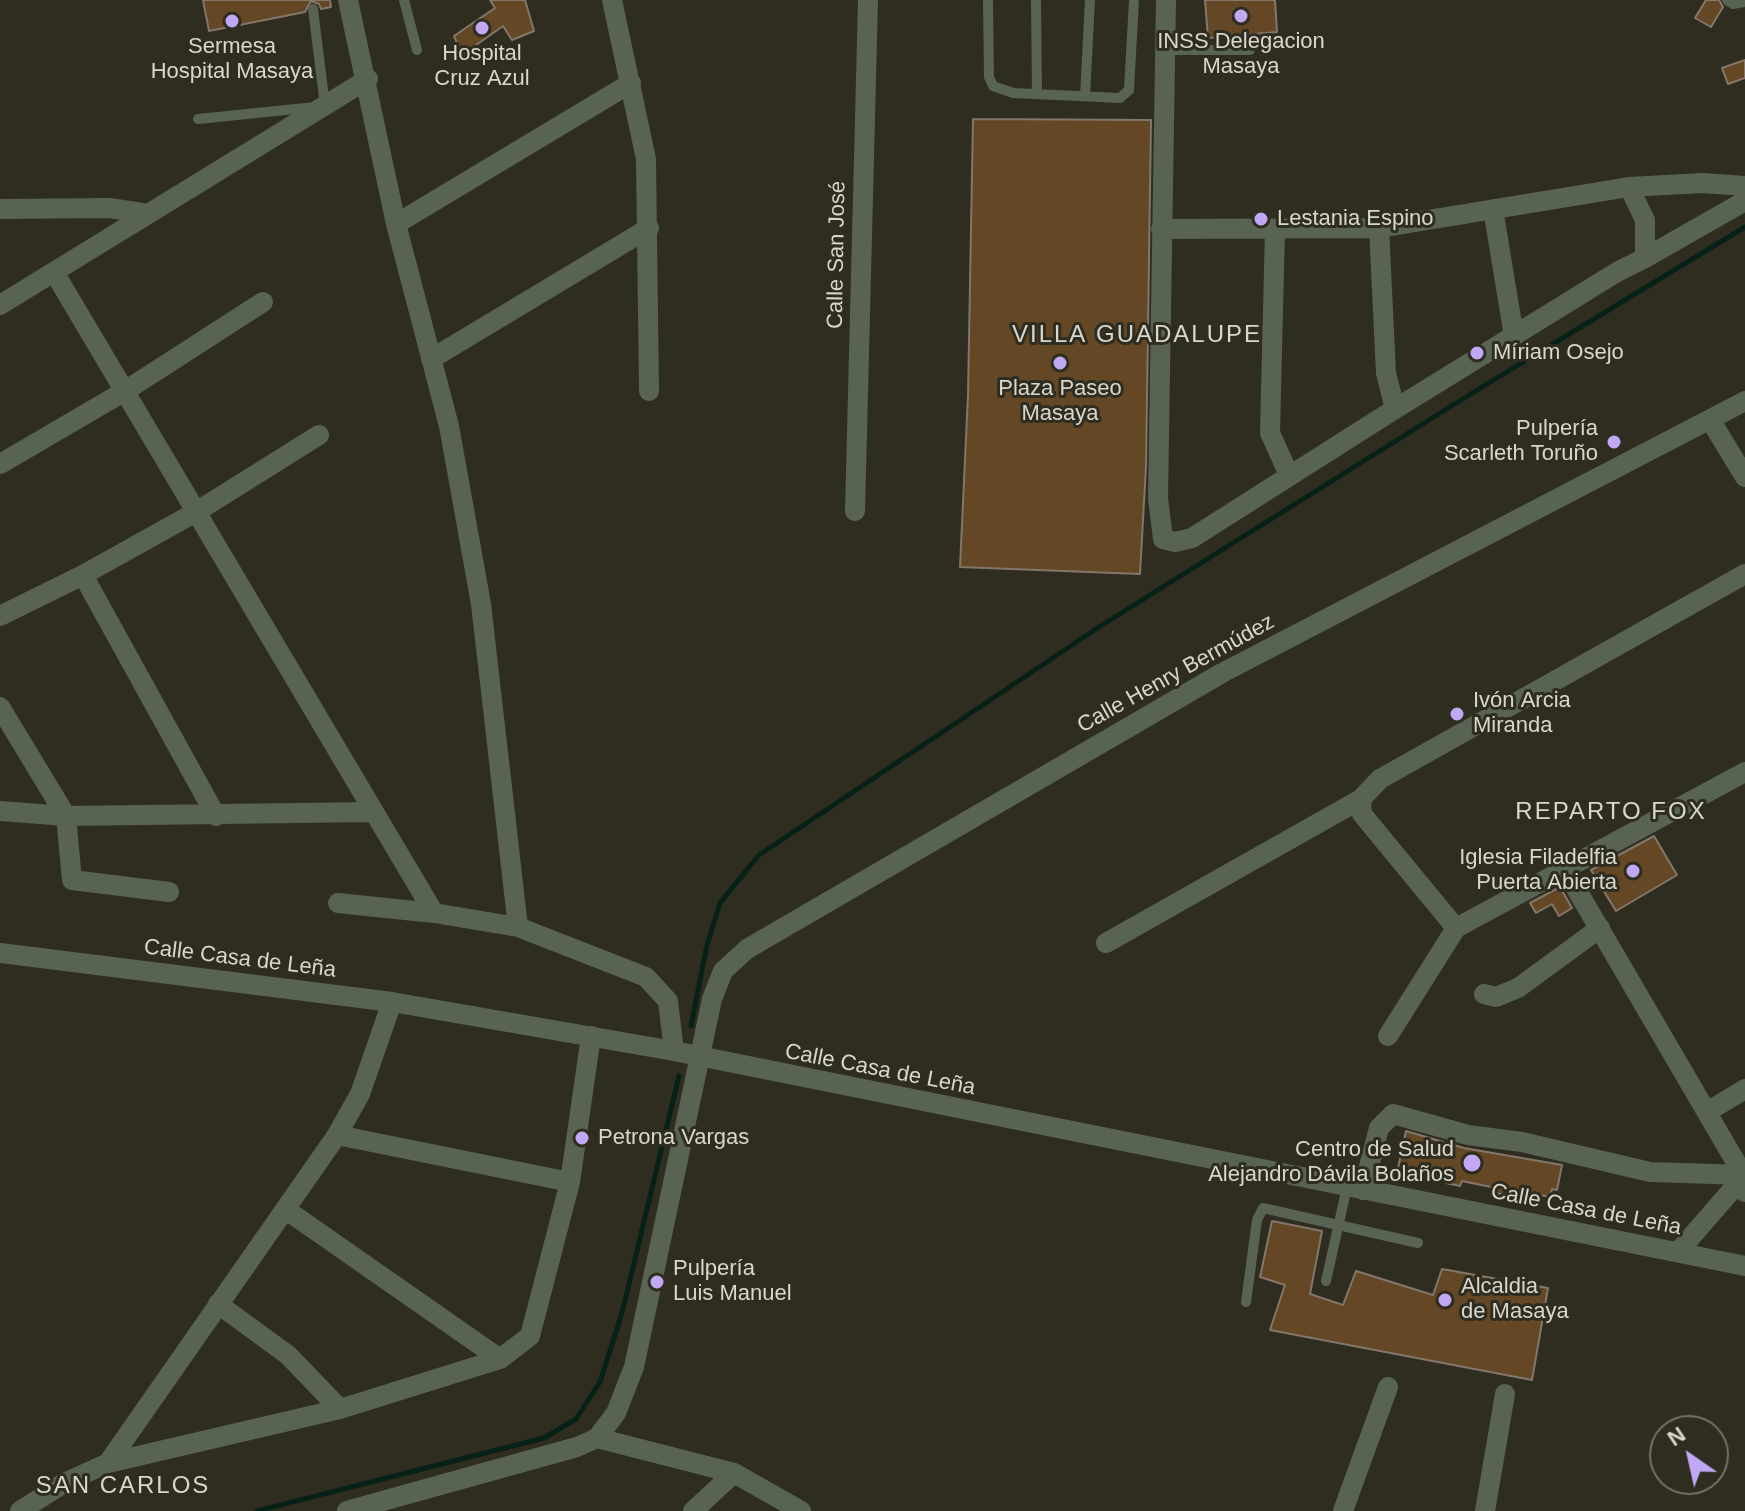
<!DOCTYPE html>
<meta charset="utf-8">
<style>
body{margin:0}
#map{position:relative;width:1745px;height:1511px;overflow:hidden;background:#2f2d1f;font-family:Helvetica,sans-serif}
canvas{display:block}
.north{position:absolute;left:1649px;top:1415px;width:80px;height:80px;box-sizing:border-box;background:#2f2d1f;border:2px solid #737165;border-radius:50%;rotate:326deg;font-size:22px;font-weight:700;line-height:32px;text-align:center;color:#d8d7ce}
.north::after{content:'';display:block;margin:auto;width:28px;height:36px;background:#c0a8f4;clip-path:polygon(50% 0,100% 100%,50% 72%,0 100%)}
</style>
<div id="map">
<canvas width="1745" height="1511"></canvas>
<div class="north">N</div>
</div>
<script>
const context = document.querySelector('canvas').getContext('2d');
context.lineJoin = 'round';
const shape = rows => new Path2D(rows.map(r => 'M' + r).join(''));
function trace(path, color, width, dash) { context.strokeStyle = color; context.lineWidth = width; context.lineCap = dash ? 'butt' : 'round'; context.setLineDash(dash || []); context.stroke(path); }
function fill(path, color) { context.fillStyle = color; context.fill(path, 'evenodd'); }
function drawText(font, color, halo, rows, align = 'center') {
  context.font = font + ' Helvetica,sans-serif'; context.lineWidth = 6; context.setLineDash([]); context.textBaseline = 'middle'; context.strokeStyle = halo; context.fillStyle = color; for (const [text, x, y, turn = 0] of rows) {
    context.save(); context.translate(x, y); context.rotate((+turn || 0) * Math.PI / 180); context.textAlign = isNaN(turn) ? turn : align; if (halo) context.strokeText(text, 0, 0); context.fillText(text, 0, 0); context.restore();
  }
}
const stream = shape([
 [691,1026,707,945,720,903,759,855,1096,629,1456,403,1745,227],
 [257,1511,544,1438,576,1419,600,1382,622,1313,679,1076]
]);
const building = shape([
 [203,0,330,0,331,7,321,9,319,4,311,1,305,12,209,31,203,0],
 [490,0,525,0,534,31,512,40,503,26,462,55,454,36,495,8,490,0],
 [1205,0,1275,0,1277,32,1208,38,1205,0],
 [1706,0,1719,0,1723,7,1711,27,1695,18,1706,0],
 [1745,60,1745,78,1728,84,1722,68,1745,60],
 [973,119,1151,120,1146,466,1140,574,960,567,968,395,973,119],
 [1654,836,1677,875,1616,911,1591,870,1654,836],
 [1560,887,1572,908,1559,916,1552,904,1536,913,1530,903,1560,887],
 [1406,1131,1464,1148,1562,1165,1557,1190,1552,1189,1550,1197,1515,1190,1514,1197,1495,1193,1496,1188,1462,1181,1460,1186,1446,1183,1447,1178,1398,1168,1406,1131],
 [1272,1221,1322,1231,1310,1294,1343,1305,1356,1271,1433,1295,1442,1269,1548,1288,1532,1380,1270,1330,1285,1285,1260,1277,1272,1221]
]);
const lane = shape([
 [404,0,417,50],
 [988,0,989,77,993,86,1013,93,1120,98,1129,90,1134,0],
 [1036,0,1037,94],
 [1727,0,1733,4,1745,2],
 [1165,50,1250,50],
 [1085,96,1090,0],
 [198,119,325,106,313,9],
 [1326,1281,1347,1187],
 [1246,1302,1257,1220,1263,1208,1418,1243]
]);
const street = shape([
 [348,0,396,224,449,426,481,604,518,927],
 [612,0,646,159,649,391],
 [1166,0,1158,498,1163,539,1175,542,1192,538,1395,409,1617,272,1645,258,1645,220,1629,187,1703,183,1745,186],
 [0,209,110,208,148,214],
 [1493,209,1514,336],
 [396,224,631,83],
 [1379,228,1386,373,1395,409],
 [1161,229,1379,228,1629,187],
 [1275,229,1270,433,1289,475],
 [1645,258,1745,201],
 [54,272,434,913],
 [0,305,368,79],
 [431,359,649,228],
 [1711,421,1745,477],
 [0,464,125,391,263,302],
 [855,511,868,0],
 [83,575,216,816],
 [0,616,83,575,196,512,319,435],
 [0,707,66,816,72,880,169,892],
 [0,811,66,816,374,812],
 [1564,868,1744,1176,1745,1192],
 [338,903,434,913,518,927,646,977,668,1001,674,1051],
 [1456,928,1362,814,1361,799,1380,779,1745,574],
 [1106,943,1361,799],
 [0,953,392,1002,674,1051,1745,1266],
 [1484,994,1496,997,1518,988,1600,928],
 [1388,1036,1456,928,1745,772],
 [1707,1112,1745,1089],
 [337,1135,570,1182],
 [1363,1190,1379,1128,1393,1114,1468,1135,1522,1142,1650,1172,1745,1175],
 [285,1209,500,1359],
 [1678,1252,1744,1176],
 [218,1304,288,1355,340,1409],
 [597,1438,734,1473,693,1511],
 [108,1463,337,1135,360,1094,392,1002],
 [734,1473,801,1511],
 [20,1511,64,1483,108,1463,340,1409,500,1359,530,1336,570,1182,591,1036],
 [347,1511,577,1447,597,1438,616,1413,634,1367,712,999,723,971,747,949,1222,673,1745,401],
 [1343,1511,1388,1387],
 [1485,1511,1505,1394]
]);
const markers = [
 [1241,16,8,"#c0a8f4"],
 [232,21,8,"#c0a8f4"],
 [482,28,8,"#c0a8f4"],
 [1261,219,8,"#c0a8f4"],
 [1477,353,8,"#c0a8f4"],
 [1060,363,8,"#c0a8f4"],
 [1614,442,8,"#c0a8f4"],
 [1457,714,8,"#c0a8f4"],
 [1633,871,8,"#c0a8f4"],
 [582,1138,8,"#c0a8f4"],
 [1472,1163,10,"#c0a8f4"],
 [657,1282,8,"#c0a8f4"],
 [1445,1300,8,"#c0a8f4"]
];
const poiNames = [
 ["INSS Delegacion",1241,42,"center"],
 ["Masaya",1241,67,"center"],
 ["Sermesa",232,47,"center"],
 ["Hospital Masaya",232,72,"center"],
 ["Hospital",482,54,"center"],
 ["Cruz Azul",482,79,"center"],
 ["Lestania Espino",1277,219],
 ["Míriam Osejo",1493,353],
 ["Plaza Paseo",1060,389,"center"],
 ["Masaya",1060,414,"center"],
 ["Pulpería",1598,429,"right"],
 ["Scarleth Toruño",1598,454,"right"],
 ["Ivón Arcia",1473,701],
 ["Miranda",1473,726],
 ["Iglesia Filadelfia",1617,858,"right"],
 ["Puerta Abierta",1617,883,"right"],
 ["Petrona Vargas",598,1138],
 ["Centro de Salud",1454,1150,"right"],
 ["Alejandro Dávila Bolaños",1454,1175,"right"],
 ["Pulpería",673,1269],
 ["Luis Manuel",673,1294],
 ["Alcaldia",1461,1287],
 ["de Masaya",1461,1312]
];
const streetNames = [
 ["Calle San José",837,255,-89],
 ["Calle Henry Bermúdez",1176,674,-29],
 ["Calle Casa de Leña",240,959,7],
 ["Calle Casa de Leña",880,1070,11],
 ["Calle Casa de Leña",1586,1210,11]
];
const neighbourhoodNames = [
 ["VILLA GUADALUPE",1137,335],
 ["REPARTO FOX",1611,812],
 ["SAN CARLOS",123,1486]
];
trace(stream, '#062117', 5);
fill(building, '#644725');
trace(building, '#83766a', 2);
trace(lane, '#586353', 10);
trace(street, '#586353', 20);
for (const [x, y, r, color] of markers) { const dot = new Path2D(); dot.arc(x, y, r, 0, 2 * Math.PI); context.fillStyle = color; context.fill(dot); trace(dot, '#2f2d1f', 3); }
drawText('22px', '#d8d7ce', '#2f2d1f', poiNames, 'left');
drawText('22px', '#d8d7ce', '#2f2d1f', streetNames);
context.letterSpacing = '2px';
drawText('24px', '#d8d7ce', '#2f2d1f', neighbourhoodNames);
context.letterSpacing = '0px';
</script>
